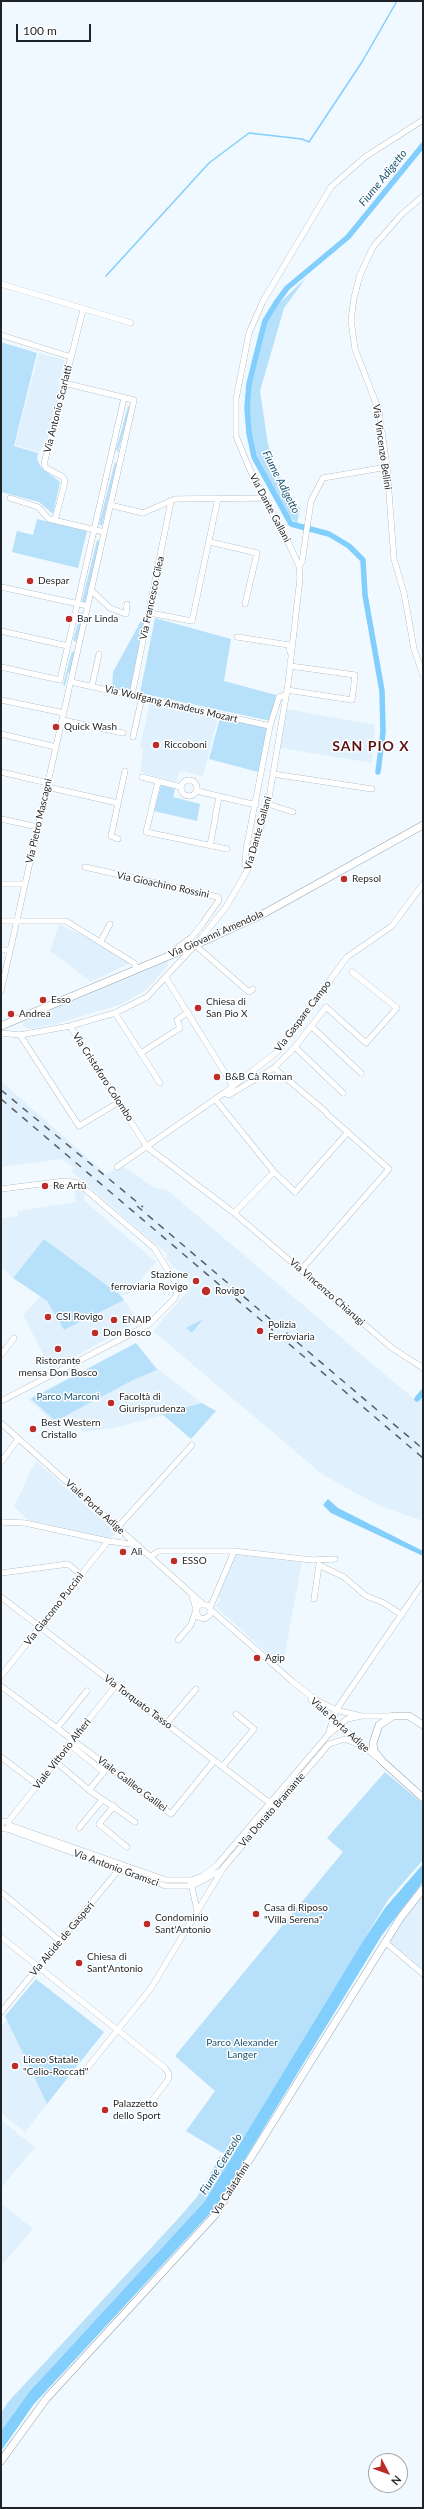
<!DOCTYPE html>
<meta charset="utf-8">
<style>
body{margin:0}
#map{position:relative;width:424px;height:2509px;overflow:hidden;background:#f0f9ff;font-family:Lato,sans-serif}
canvas{display:block}
.frame{position:absolute;inset:0;border:2px solid #1e2327;pointer-events:none}
.north{position:absolute;left:368px;top:2453px;width:40px;height:40px;box-sizing:border-box;background:#fff;border:1px solid #a5a7a9;border-radius:50%;rotate:131deg;font-size:11px;font-weight:700;line-height:16px;text-align:center;color:#1e2327}
.north::after{content:'';display:block;margin:auto;width:14px;height:18px;background:#bc2d2a;clip-path:polygon(50% 0,100% 100%,50% 72%,0 100%)}
.scale{position:absolute;left:16px;top:24px;width:75px;height:18px;box-sizing:border-box;border:2px solid #1e2327;border-top:0;padding-left:5px;font-size:12px;line-height:14px;white-space:nowrap;color:#1e2327;-webkit-text-stroke:3px #fff;paint-order:stroke}
</style>
<div id="map">
<canvas width="424" height="2509"></canvas>
<div class="frame"></div>
<div class="north">N</div>
<div class="scale">100 m</div>
</div>
<script>
const context = document.querySelector('canvas').getContext('2d');
context.lineJoin = 'round';
function fill(path, color) { context.fillStyle = color; context.fill(path, 'evenodd'); }
const shape = rows => new Path2D(rows.map(r => 'M' + r).join(''));
function trace(path, color, width, dash) { context.strokeStyle = color; context.lineWidth = width; context.lineCap = dash ? 'butt' : 'round'; context.setLineDash(dash || []); context.stroke(path); }
function drawText(font, color, halo, rows, align = 'center') {
  context.font = font + ' Lato,sans-serif'; context.lineWidth = 3; context.setLineDash([]); context.textBaseline = 'middle'; context.strokeStyle = halo; context.fillStyle = color; for (const [text, x, y, turn = 0] of rows) {
    context.save(); context.translate(x, y); context.rotate((+turn || 0) * Math.PI / 180); context.textAlign = isNaN(turn) ? turn : align; if (halo) context.strokeText(text, 0, 0); context.fillText(text, 0, 0); context.restore();
  }
}
const built = shape([
 [39,353,65,360,59,384,69,388,40,452,15,445],
 [150,702,218,718,203,776,180,771,176,782,140,772,143,749,140,747],
 [287,709,375,725,372,763,280,748],
 [59,924,136,960,91,982,50,951],
 [167,960,168,966,147,989,122,1004,56,1024,29,1029,22,1026,23,1022,132,972],
 [1,1081,106,1174,123,1166,155,1188,166,1189,414,1399,423,1388,423,1521,380,1506,323,1475,153,1331,193,1285,166,1259,167,1254,71,1171,75,1168,61,1159,1,1167],
 [73,1184,85,1193,84,1200,156,1262,127,1295,120,1295,44,1239,13,1278,1,1267,1,1218,18,1216,17,1211,76,1202],
 [41,1296,47,1301,64,1330,124,1300,139,1321,51,1370,23,1315],
 [136,1343,158,1369,204,1405,113,1428,83,1432,65,1416,56,1425,28,1399],
 [37,1462,115,1531,115,1534,110,1538,105,1538,28,1520,14,1507,32,1468],
 [235,1554,302,1562,284,1659,279,1664,215,1606,221,1599,216,1595],
 [423,1891,423,1971,385,1944],
 [7,2020,47,2104,25,2132,1,2113,1,2027],
 [1,2120,35,2147,1,2188],
 [1,2203,33,2229,1,2266]
]);
const green = shape([
 [306,278,284,308,260,391,268,445,284,487,293,504,300,508,297,524,289,516,263,476,254,452,245,412,249,385,269,313],
 [1,342,37,353,14,446,38,453,37,459,41,467,60,482,53,514,39,502,1,492],
 [128,406,130,408,118,452,116,450],
 [115,462,117,464,102,526,99,524],
 [37,519,87,531,78,568,12,552,17,531,33,535],
 [97,540,100,542,85,603,82,601],
 [81,612,84,614,76,642,73,640],
 [155,618,231,639,224,681,276,695,271,721,140,693],
 [141,621,145,622,130,693,112,689,113,672],
 [72,651,75,653,70,672,68,673,65,686,63,685],
 [220,718,270,728,262,773,209,759],
 [161,785,175,789,173,797,200,804,197,821,154,811],
 [44,1239,120,1295,124,1300,64,1330,47,1301,13,1278],
 [203,1319,192,1333,186,1328],
 [136,1343,157,1370,135,1379,65,1416,57,1422,31,1399],
 [202,1403,216,1411,191,1439,162,1414],
 [385,1772,423,1804,423,1860,388,1900,231,2158,186,2131,215,2091,175,2056,343,1852,327,1838],
 [36,1979,104,2032,47,2104,5,2016],
 [220,2156,229,2162,205,2201,30,2391,1,2431,1,2413,9,2401,176,2221,197,2197]
]);
const water = shape([
 [328,1499,338,1508,423,1551,423,1556,331,1513,323,1505],
 [423,1864,423,1882,382,1935,215,2208,34,2404,1,2451,1,2431,30,2391,205,2201,363,1941,385,1908]
]);
const stream = shape([
 [106,276,209,163,249,133,302,139,309,142,362,62,397,1]
]);
const canal = shape([
 [378,772,383,732,382,691,365,595,363,560,349,546,329,534,291,524,254,457,249,433,247,408,249,384,261,336,265,321,276,303,287,288,348,237,423,145],
 [417,1399,423,1392]
]);
const minor = shape([
 [423,196,401,215,373,247,360,275,354,298,351,320,355,349,379,411,387,467,394,559,404,593,414,649,423,675],
 [1,284,131,323],
 [1,335,71,357],
 [10,498,38,507,49,519,104,532],
 [110,505,143,513,175,499,263,498],
 [55,520,65,482,63,477,46,468,44,464,83,310],
 [210,542,257,553,245,604],
 [299,566,302,562,311,501,323,478,387,467],
 [1,587,88,606],
 [91,590,110,608,126,614,127,604],
 [150,613,192,621,218,498],
 [1,631,68,646],
 [237,637,289,645,290,652],
 [1,667,60,680,124,398],
 [71,682,270,726],
 [92,686,99,654],
 [287,690,352,700,355,675,290,666,290,662],
 [132,695,171,501],
 [1,700,64,713],
 [62,720,123,733],
 [1,734,56,747],
 [133,737,142,697],
 [1,772,48,783],
 [273,774,372,789],
 [142,777,181,787],
 '181 788a8 8 0 1 1 16 0a8 8 0 1 1-16 0Z',
 [158,782,146,832,227,849],
 [47,787,118,803],
 [197,791,256,805],
 [268,804,293,812],
 [1,819,38,827],
 [118,839,111,836,125,771],
 [210,846,219,797],
 [85,867,218,897,219,900,203,923,192,937,177,948,177,952],
 [247,871,245,865,246,850,270,726,279,697,286,695],
 [1,884,25,884],
 [1,921,66,921,134,963,137,969],
 [101,941,110,924],
 [195,945,249,992,253,989],
 [1,950,10,950],
 [166,978,233,1086],
 [1,991,134,400,64,383],
 [115,1013,160,1083],
 [70,1026,147,1147,234,1213,392,1348,423,1368],
 [311,1026,361,1073],
 [1,1033,20,1035,70,1026,115,1013,147,997,198,942,226,907,247,871,268,804,288,684,300,578,299,566,289,544,250,470,236,436,236,399,249,333,263,301,331,187,365,157,423,120],
 [20,1035,79,1126,119,1102],
 [295,1047,343,1093],
 [141,1053,180,1028,177,1020,188,1012],
 [274,1068,326,1112],
 [224,1093,229,1095,274,1068,295,1047,326,1007,366,1043,397,1008,352,972],
 [215,1099,274,1172,295,1192,348,1132],
 [117,1167,224,1093,277,1052,347,957,392,926,423,884],
 [1,1189,65,1181,78,1183,154,1248,179,1288,174,1299,148,1325,1,1401],
 [234,1213,274,1172],
 [301,1270,389,1169,327,1114],
 [1,1355,14,1338],
 [1,1423,203,1604],
 [1,1462,18,1439],
 [1,1522,25,1523,108,1541,138,1545],
 [118,1527,192,1445],
 [151,1556,159,1551,233,1551,312,1560,335,1559],
 [1,1573,68,1564,81,1575],
 [192,1595,198,1617,204,1619,210,1615,210,1608,207,1605,199,1605,196,1609],
 [1,1597,271,1804],
 [314,1599,319,1565,344,1577,366,1596,382,1602,402,1615],
 [210,1608,233,1554],
 [211,1610,293,1682,316,1700,336,1710,361,1716,393,1716],
 [178,1640,191,1625,195,1613],
 [1,1676,108,1541],
 [1,1686,171,1814,214,1761],
 [311,1700,376,1757],
 [166,1724,196,1689],
 [57,1728,87,1691],
 [328,1735,336,1710,423,1583],
 [69,1744,104,1772,89,1790,135,1822],
 [1,1757,38,1785],
 [56,1762,89,1790],
 [222,1767,254,1729,236,1714],
 [114,1806,99,1824,127,1847],
 '1 1825a4 4 0 1 1 8 0a4 4 0 1 1-8 0Z',
 [8,1822,116,1685],
 [9,1825,166,1880,191,1880,203,1876,217,1865,328,1735,347,1719,361,1716],
 [79,1828,102,1800],
 [7,1829,166,1886,192,1886,218,1872],
 [191,1883,197,1910],
 [1,1892,60,1941],
 [1,1937,165,2068,169,2074,168,2080,147,2107],
 [385,1942,423,1974],
 [1,2012,121,1867],
 [84,2072,151,1988,224,1867,329,1744,345,1739,363,1746]
]);
const major = shape([
 [1,1026,195,945,263,914,423,825],
 [423,1725,409,1716,393,1716,379,1725,373,1743,374,1751,382,1761,423,1798],
 [1,2461,46,2399,215,2215,401,1917,423,1889]
]);
const rail = shape([
 [1,1090,143,1207],
 [1,1099,423,1458],
 [137,1206,423,1449]
]);
const markers = [
 [30,581,4,"#bc2d2a"],
 [69,619,4,"#bc2d2a"],
 [56,727,4,"#bc2d2a"],
 [156,745,4,"#bc2d2a"],
 [344,879,4,"#bc2d2a"],
 [43,1000,4,"#bc2d2a"],
 [198,1008,4,"#bc2d2a"],
 [11,1014,4,"#bc2d2a"],
 [217,1077,4,"#bc2d2a"],
 [45,1186,4,"#bc2d2a"],
 [196,1281,4,"#bc2d2a"],
 [206,1291,5,"#bc2d2a"],
 [48,1317,4,"#bc2d2a"],
 [114,1320,4,"#bc2d2a"],
 [260,1331,4,"#bc2d2a"],
 [95,1333,4,"#bc2d2a"],
 [58,1349,4,"#bc2d2a"],
 [111,1403,4,"#bc2d2a"],
 [33,1429,4,"#bc2d2a"],
 [123,1552,4,"#bc2d2a"],
 [174,1561,4,"#bc2d2a"],
 [257,1658,4,"#bc2d2a"],
 [256,1914,4,"#bc2d2a"],
 [147,1924,4,"#bc2d2a"],
 [79,1963,4,"#bc2d2a"],
 [15,2066,4,"#bc2d2a"],
 [105,2110,4,"#bc2d2a"]
];
const streetNames = [
 ["Via Antonio Scarlatti",58,409,-76],
 ["Via Vincenzo Bellini",382,447,82],
 ["Via Dante Gallani",270,508,62],
 ["Via Francesco Cilea",152,598,-78],
 ["Via Wolfgang Amadeus Mozart",171,704,13],
 ["Via Pietro Mascagni",39,821,-77],
 ["Via Dante Gallani",258,833,-74],
 ["Via Gioachino Rossini",163,885,12],
 ["Via Giovanni Amendola",216,934,-24],
 ["Via Gaspare Campo",303,1016,-53],
 ["Via Cristoforo Colombo",103,1077,57],
 ["Via Vincenzo Chiarugi",327,1292,41],
 ["Viale Porta Adige",95,1507,42],
 ["Via Giacomo Puccini",54,1609,-52],
 ["Via Torquato Tasso",138,1702,37],
 ["Viale Porta Adige",340,1725,42],
 ["Viale Vittorio Alfieri",62,1754,-52],
 ["Viale Galileo Galilei",132,1784,37],
 ["Via Donato Bramante",272,1810,-49],
 ["Via Antonio Gramsci",116,1868,20],
 ["Via Alcide de Gasperi",62,1939,-50],
 ["Via Calatafimi",231,2189,-57]
];
const poiNames = [
 ["Despar",38,581],
 ["Bar Linda",77,619],
 ["Quick Wash",64,727],
 ["Riccoboni",164,745],
 ["Repsol",352,879],
 ["Esso",51,1000],
 ["Chiesa di",206,1002],
 ["San Pio X",206,1014],
 ["Andrea",19,1014],
 ["B&B Cà Roman",225,1077],
 ["Re Artù",53,1186],
 ["Stazione",188,1275,"right"],
 ["ferroviaria Rovigo",188,1287,"right"],
 ["Rovigo",215,1291],
 ["CSI Rovigo",56,1317],
 ["ENAIP",122,1320],
 ["Polizia",268,1325],
 ["Ferroviaria",268,1337],
 ["Don Bosco",103,1333],
 ["Ristorante",58,1361,"center"],
 ["mensa Don Bosco",58,1373,"center"],
 ["Facoltà di",119,1397],
 ["Giurisprudenza",119,1409],
 ["Best Western",41,1423],
 ["Cristallo",41,1435],
 ["Alì",131,1552],
 ["ESSO",182,1561],
 ["Agip",265,1658],
 ["Casa di Riposo",264,1908],
 ["\"Villa Serena\"",264,1920],
 ["Condominio",155,1918],
 ["Sant'Antonio",155,1930],
 ["Chiesa di",87,1957],
 ["Sant'Antonio",87,1969],
 ["Liceo Statale",23,2060],
 ["\"Celio-Roccati\"",23,2072],
 ["Palazzetto",113,2104],
 ["dello Sport",113,2116]
];
const parkNames = [
 ["Parco Marconi",68,1397],
 ["Parco Alexander",242,2043],
 ["Langer",242,2055]
];
const waterNames = [
 ["Fiume Adigetto",383,178,-51],
 ["Fiume Adigetto",281,482,63],
 ["Fiume Ceresolo",221,2164,-58]
];
const districtNames = [
 ["SAN PIO X",371,746]
];
fill(built, '#e0f1fd');
fill(green, '#b7e0fb');
fill(water, '#82cefc');
trace(stream, '#82cefc', 1.5);
trace(canal, '#82cefc', 5.5);
trace(minor, '#95a3ac', 6);
trace(major, '#95a3ac', 8);
trace(minor, '#fff', 5.5);
trace(major, '#fff', 7);
trace(rail, '#595f64', 1.5, [7, 7]);
for (const [x, y, r, color] of markers) { const dot = new Path2D(); dot.arc(x, y, r, 0, 2 * Math.PI); context.fillStyle = color; context.fill(dot); trace(dot, '#fff', 1.5); }
drawText('10px', '#1e2327', '#fff', streetNames);
drawText('10px', '#1e2327', '#fff', poiNames, 'left');
drawText('10px', '#185271', '#fff', parkNames);
drawText('italic 11px', '#1b5574', '#fff', waterNames);
context.letterSpacing = '1px';
drawText('bold 14px', '#591512', '#fff', districtNames);
context.letterSpacing = '0px';
</script>
